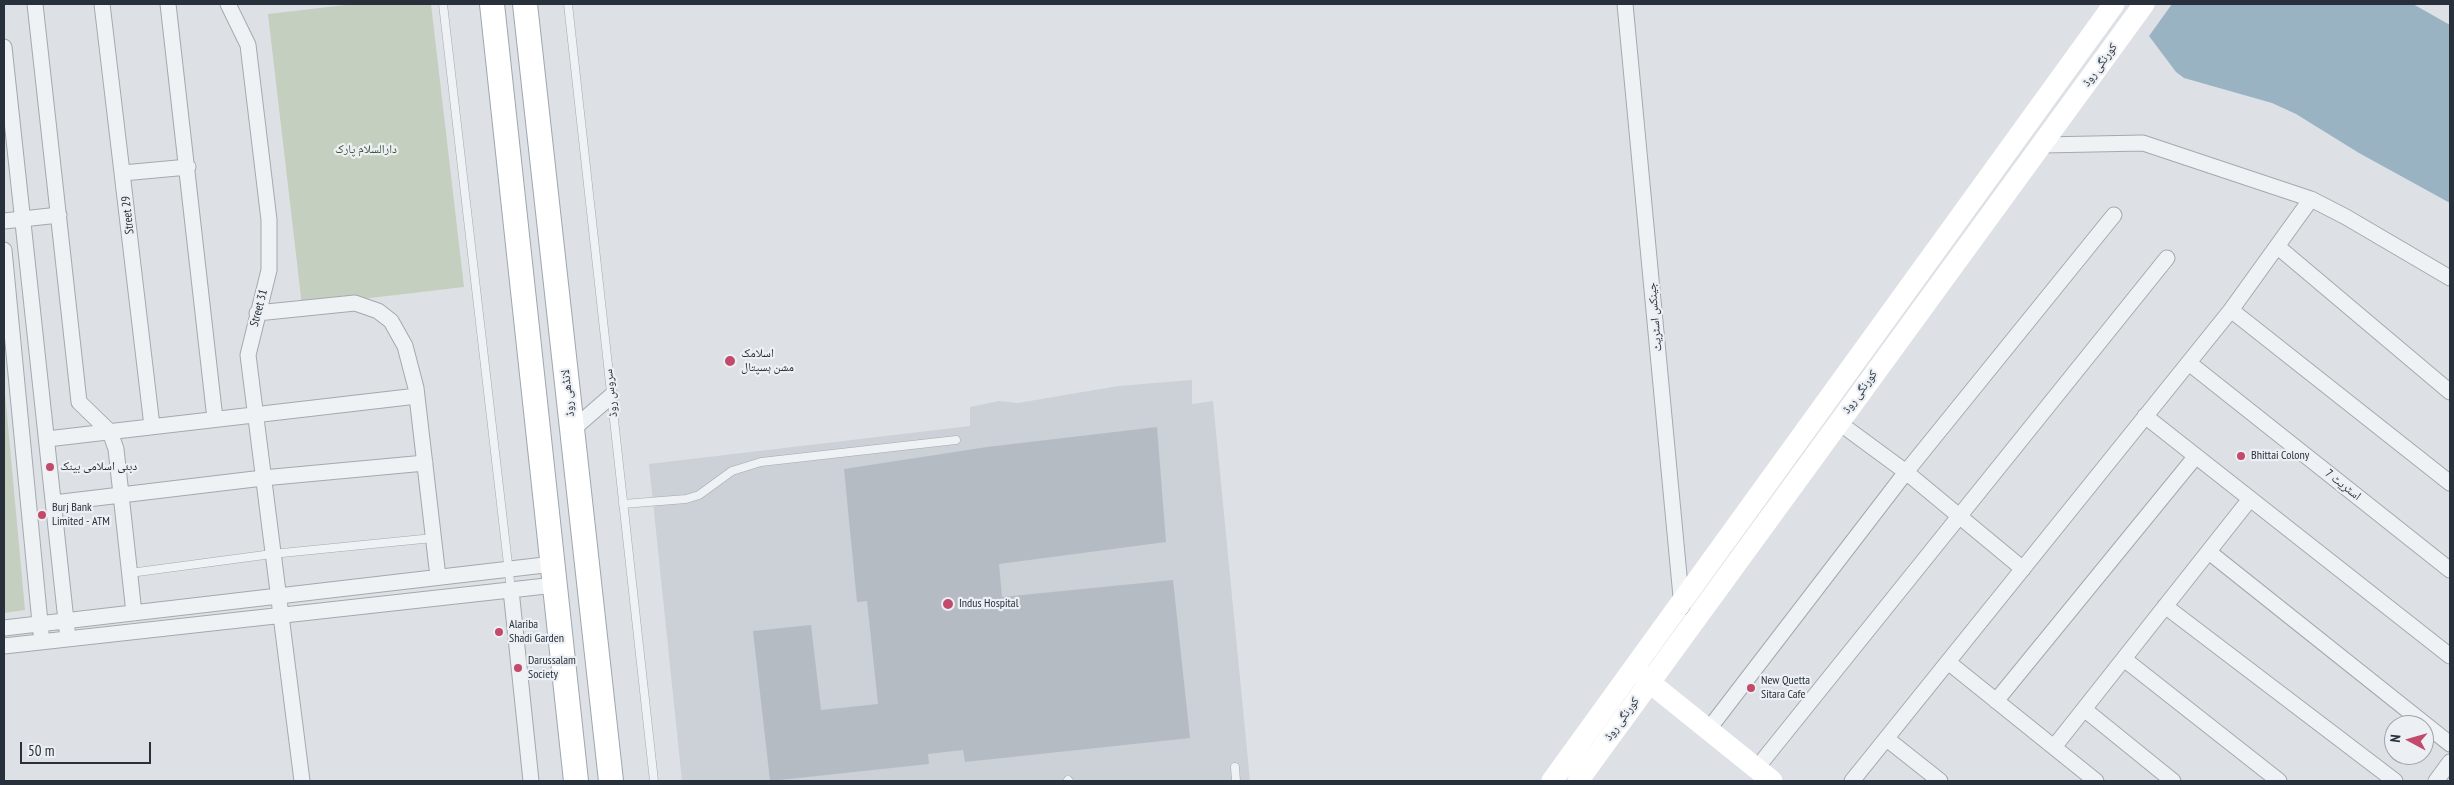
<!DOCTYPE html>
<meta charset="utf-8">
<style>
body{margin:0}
#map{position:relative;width:2454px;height:785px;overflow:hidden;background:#dde1e6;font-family:"PT Sans Narrow",sans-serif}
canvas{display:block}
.frame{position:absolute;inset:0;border:5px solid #28313b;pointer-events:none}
.north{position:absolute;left:2384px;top:715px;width:50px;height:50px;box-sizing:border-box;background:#ecf0f4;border:1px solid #9ea4aa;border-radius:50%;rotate:276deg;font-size:14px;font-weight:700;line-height:20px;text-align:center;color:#28313b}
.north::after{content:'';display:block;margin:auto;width:18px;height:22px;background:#c34a6b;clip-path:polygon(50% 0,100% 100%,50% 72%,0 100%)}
.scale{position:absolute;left:20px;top:742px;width:131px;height:22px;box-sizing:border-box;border:2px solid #28313b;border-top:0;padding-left:6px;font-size:15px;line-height:18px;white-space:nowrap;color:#28313b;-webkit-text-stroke:4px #ecf0f4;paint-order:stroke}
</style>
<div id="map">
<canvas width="2454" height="785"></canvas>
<div class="frame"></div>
<div class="north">N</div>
<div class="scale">50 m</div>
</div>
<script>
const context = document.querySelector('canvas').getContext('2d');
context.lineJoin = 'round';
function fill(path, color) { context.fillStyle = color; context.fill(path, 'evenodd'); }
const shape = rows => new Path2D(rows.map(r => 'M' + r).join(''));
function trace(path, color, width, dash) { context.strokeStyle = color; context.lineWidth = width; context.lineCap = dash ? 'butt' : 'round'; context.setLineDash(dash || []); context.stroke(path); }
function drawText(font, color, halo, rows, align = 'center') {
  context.font = font + ' "PT Sans Narrow","Noto Naskh Arabic",sans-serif'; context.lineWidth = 4.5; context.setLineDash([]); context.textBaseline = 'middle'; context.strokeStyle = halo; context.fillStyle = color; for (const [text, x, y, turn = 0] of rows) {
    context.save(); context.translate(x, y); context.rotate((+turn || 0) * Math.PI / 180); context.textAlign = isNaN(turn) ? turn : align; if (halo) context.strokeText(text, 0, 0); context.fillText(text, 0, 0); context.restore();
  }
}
const built = shape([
 [1192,380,1192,404,1213,401,1250,781,682,781,649,464,970,426,970,407,999,401,1018,403,1118,386]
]);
const green = shape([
 [354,4,431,4,464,287,302,306,268,14],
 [4,382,25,610,4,613]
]);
const water = shape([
 [2172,4,2413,4,2450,25,2450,203,2359,153,2296,114,2272,103,2184,78,2176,72,2149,36]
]);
const building = shape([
 [1157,427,1166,542,999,564,1002,597,1173,580,1190,738,965,762,963,750,928,754,929,764,770,781,753,631,811,625,821,710,878,704,867,601,857,602,844,469,987,447]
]);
const lane = shape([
 [443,4,511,590],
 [568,4,654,781],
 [623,504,686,499,699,495,732,471,761,462,956,440],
 [130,573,272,554,433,538],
 [1235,767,1236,781],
 [1068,780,1069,781]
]);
const street = shape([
 [35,4,79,402,110,432,116,449,134,613],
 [102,4,152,426],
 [168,4,215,419],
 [228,4,248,45,269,220,269,270,248,355,302,781],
 [1625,4,1682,607],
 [4,47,68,639],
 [2043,145,2143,143,2311,199,2346,217,2450,278],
 [123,173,188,167],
 [4,221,59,215],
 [2278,247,2450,392],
 [4,250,41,633],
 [2231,310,2450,483],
 [257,313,355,303,378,311,391,321,405,346,416,388,438,577],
 [2189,363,2450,570],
 [2145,416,2450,656],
 [1838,422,1906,472,2023,569],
 [572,430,611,396],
 [47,439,417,396],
 [54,503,263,478,425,463],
 [2209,552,2450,744],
 [511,590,531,781],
 [2165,606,2395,781],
 [4,628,553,564],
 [4,646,555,585],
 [2124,659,2279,781],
 [1948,662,2096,781],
 [1996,701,2196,456],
 [2084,709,2173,781],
 [1708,730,1906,472,2114,215],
 [1887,739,1940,781],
 [2054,747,2250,499],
 [1756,769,2167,258],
 [1852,781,2231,310,2311,199],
 [2436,781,2450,762]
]);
const secondary = shape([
 [1638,673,1772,781],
 [1552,781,2114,4],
 [1578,781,2144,4]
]);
const primary = shape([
 [492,4,576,781],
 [525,4,611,781]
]);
const markers = [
 [730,361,6,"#c34a6b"],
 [2241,456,5,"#c34a6b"],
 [50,467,5,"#c34a6b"],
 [42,515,5,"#c34a6b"],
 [948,604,6,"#c34a6b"],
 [499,632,5,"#c34a6b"],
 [518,668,5,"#c34a6b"],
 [1751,688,5,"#c34a6b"]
];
const streetNames = [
 ["کورنگی روڈ",2100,65,-54],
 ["Street 29",128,215,-96],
 ["Street 31",259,308,-75],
 ["جینکس اسٹریٹ",1655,317,-95],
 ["کورنگی روڈ",1860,392,-54],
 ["لانڈھی روڈ",568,393,-96],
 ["سروس روڈ",611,393,-96],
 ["اسٹریٹ 7",2343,485,38],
 ["کورنگی روڈ",1622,719,-54]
];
const parkNames = [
 ["دارالسلام پارک",366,150]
];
const poiNames = [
 ["اسلامک",741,354],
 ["مشن ہسپتال",741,368],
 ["Bhittai Colony",2251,456],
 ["دبئی اسلامی بینک",60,467],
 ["Burj Bank",52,508],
 ["Limited - ATM",52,522],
 ["Indus Hospital",959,604],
 ["Alariba",509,625],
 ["Shadi Garden",509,639],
 ["Darussalam",528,661],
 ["Society",528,675],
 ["New Quetta",1761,681],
 ["Sitara Cafe",1761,695]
];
fill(built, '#cbd1d7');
fill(green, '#c5cfbf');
fill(water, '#9ab3c3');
fill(building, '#b5bbc2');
trace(lane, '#a3a9af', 9);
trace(street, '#a3a9af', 17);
trace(primary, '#9da7b0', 26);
trace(lane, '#eff2f4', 8);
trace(street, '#eff2f4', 15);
trace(secondary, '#fff', 21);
trace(primary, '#fff', 24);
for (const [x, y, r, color] of markers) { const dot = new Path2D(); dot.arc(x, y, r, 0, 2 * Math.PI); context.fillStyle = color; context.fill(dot); trace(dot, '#ecf0f4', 2); }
drawText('12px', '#28313b', '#ecf0f4', streetNames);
drawText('12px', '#405536', '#ecf0f4', parkNames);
drawText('12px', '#28313b', '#ecf0f4', poiNames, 'left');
</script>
